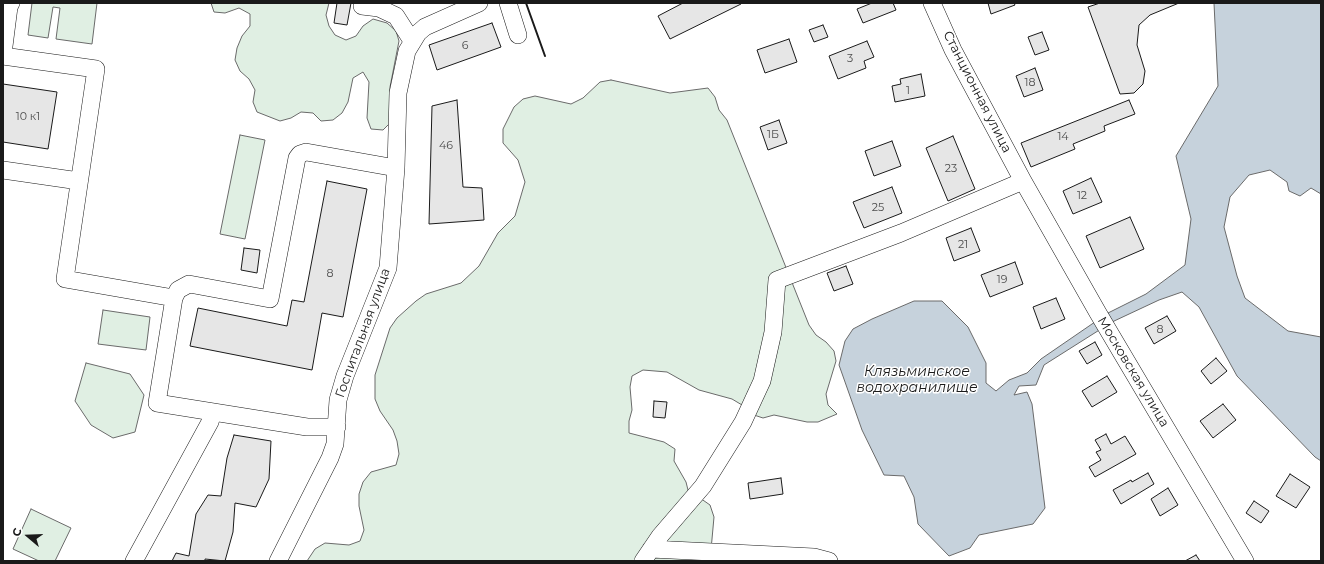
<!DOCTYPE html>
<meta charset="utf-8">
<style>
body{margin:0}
#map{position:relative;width:1324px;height:564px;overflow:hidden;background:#fff;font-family:Montserrat,sans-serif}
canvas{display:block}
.frame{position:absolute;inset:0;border:4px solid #1a1a1a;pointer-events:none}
.north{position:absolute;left:8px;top:516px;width:40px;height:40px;-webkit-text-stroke:3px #fff;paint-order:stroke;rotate:289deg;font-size:11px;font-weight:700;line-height:16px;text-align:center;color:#1a1a1a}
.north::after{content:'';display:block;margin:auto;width:14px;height:18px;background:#1a1a1a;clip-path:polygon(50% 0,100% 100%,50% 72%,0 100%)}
</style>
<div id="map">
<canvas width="1324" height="564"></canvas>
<div class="frame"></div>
<div class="north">С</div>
</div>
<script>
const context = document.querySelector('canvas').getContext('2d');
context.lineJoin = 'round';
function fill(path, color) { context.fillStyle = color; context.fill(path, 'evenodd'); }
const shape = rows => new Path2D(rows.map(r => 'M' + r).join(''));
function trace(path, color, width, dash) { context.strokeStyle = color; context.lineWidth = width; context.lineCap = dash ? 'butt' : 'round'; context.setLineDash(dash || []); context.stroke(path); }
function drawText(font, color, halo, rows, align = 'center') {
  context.font = font + ' Montserrat,sans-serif'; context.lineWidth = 3; context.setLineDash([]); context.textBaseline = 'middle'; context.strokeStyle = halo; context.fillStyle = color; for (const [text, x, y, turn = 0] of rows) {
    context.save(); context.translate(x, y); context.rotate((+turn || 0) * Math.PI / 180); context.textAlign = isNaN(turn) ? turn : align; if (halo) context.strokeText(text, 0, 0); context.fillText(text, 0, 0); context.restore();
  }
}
const green = shape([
 [32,3,97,3,92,44,56,39,60,8,53,7,48,38,28,35,32,3],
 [211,3,329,3,326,15,329,26,335,35,346,40,356,36,363,26,373,19,387,23,396,31,399,41,390,87,391,122,383,130,371,129,367,118,369,82,363,72,353,78,348,102,342,113,333,120,321,121,313,113,301,112,291,118,280,121,257,112,253,102,255,90,249,79,240,71,235,60,237,48,242,36,250,26,250,14,239,8,225,13,214,12,211,3],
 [611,80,670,93,708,88,715,97,719,110,727,120,809,325,816,335,826,342,834,351,836,361,826,394,828,405,837,414,818,422,807,422,774,415,763,418,751,414,742,405,732,399,699,390,667,372,643,370,632,376,630,387,632,410,629,421,629,433,664,442,675,449,674,461,686,482,689,494,700,498,710,505,714,517,711,550,712,561,307,561,315,549,325,543,349,545,360,541,364,530,359,506,359,494,363,482,371,472,396,465,399,454,397,441,393,430,380,411,375,399,375,375,390,328,397,318,416,301,426,294,461,283,479,266,498,233,515,216,525,182,518,160,503,143,503,129,514,107,523,99,535,96,571,104,583,98,600,82,611,80],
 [240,135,265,140,245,239,220,234,240,135],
 [103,310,150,317,146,350,98,344,103,310],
 [86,363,130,374,144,395,135,432,113,438,91,425,75,401,86,363],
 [31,509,71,528,55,561,39,561,13,549,31,509]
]);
const water = shape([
 [1214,3,1321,3,1321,194,1311,188,1300,196,1289,191,1287,182,1270,170,1249,175,1230,197,1224,227,1237,276,1245,298,1288,331,1321,337,1321,461,1315,457,1237,376,1199,307,1182,292,1159,300,1112,322,1044,365,1036,385,1019,386,1014,395,1027,392,1032,404,1045,508,1033,524,979,535,970,548,949,556,918,524,914,497,904,476,884,475,862,430,839,365,845,341,853,329,872,319,914,301,942,301,968,327,986,363,986,383,996,391,1009,380,1027,373,1041,359,1108,313,1146,294,1185,265,1191,219,1176,156,1218,86,1214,3]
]);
const building = shape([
 [337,3,351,3,347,25,334,23,337,3],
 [683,3,740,3,741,4,670,39,658,16,683,3],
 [872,3,893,3,896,10,863,23,857,9,872,3],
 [988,3,1014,3,1015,5,991,14,988,3],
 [1100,3,1179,3,1150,15,1139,25,1137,45,1145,71,1143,84,1134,93,1120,94,1088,7,1100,3],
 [492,23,501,47,437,70,429,45,492,23],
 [823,25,828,37,814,42,809,30,823,25],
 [1042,32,1049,50,1035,55,1028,37,1042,32],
 [789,39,797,62,765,73,757,50,789,39],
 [867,41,874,57,864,61,866,68,838,79,829,56,867,41],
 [1035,68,1043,90,1024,97,1016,76,1035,68],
 [921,74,925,96,895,102,892,86,901,84,900,79,921,74],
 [3,84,57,92,48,149,3,142,3,84],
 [457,100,463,187,482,188,484,220,429,224,432,106,457,100],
 [1129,100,1135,114,1104,126,1105,131,1073,144,1075,149,1031,167,1021,143,1129,100],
 [779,120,787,143,768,150,760,127,779,120],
 [953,136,975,189,948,201,926,148,953,136],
 [892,141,901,166,874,176,865,151,892,141],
 [1091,178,1102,202,1073,214,1063,191,1091,178],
 [327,181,367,189,343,317,322,313,312,370,190,346,198,308,287,326,292,300,304,302,327,181],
 [892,187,902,213,864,228,853,202,892,187],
 [1130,217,1144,249,1100,268,1086,236,1130,217],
 [971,228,980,251,954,261,946,238,971,228],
 [244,248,260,250,257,273,241,270,244,248],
 [1015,262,1023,284,990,297,981,275,1015,262],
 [846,266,853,284,834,291,827,273,846,266],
 [1056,298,1065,319,1041,329,1033,307,1056,298],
 [1167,316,1176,331,1154,344,1145,328,1167,316],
 [1095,342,1102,355,1087,364,1079,351,1095,342],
 [1216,358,1227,371,1211,384,1201,371,1216,358],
 [1107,376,1117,392,1092,407,1082,391,1107,376],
 [654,401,667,402,665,418,653,417,654,401],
 [1223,404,1236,420,1213,438,1200,421,1223,404],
 [1106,434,1111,444,1125,436,1136,454,1095,477,1089,467,1101,460,1096,452,1101,450,1095,440,1106,434],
 [234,435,271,441,269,479,256,507,235,503,233,532,225,561,205,559,205,561,172,561,176,553,189,556,196,514,208,495,221,496,227,458,234,435],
 [1148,473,1154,484,1121,504,1113,490,1131,480,1132,482,1148,473],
 [1290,474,1310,487,1296,508,1276,496,1290,474],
 [781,478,783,494,750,499,748,483,781,478],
 [1168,488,1178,505,1160,516,1151,499,1168,488],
 [1254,501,1269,511,1261,523,1246,513,1254,501],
 [1196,555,1200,561,1185,561,1196,555]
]);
const minor = shape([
 [508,3,518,35],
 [932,3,953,50,1023,181,1098,313,1245,561],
 [362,6,379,8,396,16,412,41],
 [3,54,9,7,11,3],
 [3,56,96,69,65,279,174,298],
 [3,170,79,181],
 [337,427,307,427,157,403,174,298,178,290,189,284,270,299,297,158,300,154,306,152,396,168],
 [651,549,814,557,829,561],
 [134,561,210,422,213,412],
 [278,561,330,458,335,444,338,400,345,376,388,268,396,168,398,93,407,51,418,33,425,27,479,3],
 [643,561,660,536,703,486,743,422,762,381,773,332,777,280,901,233,1023,181]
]);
const wall = shape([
 [526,3,545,56]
]);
const numberNames = [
 ["6",465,46],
 ["3",850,59],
 ["18",1030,83],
 ["1",908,91],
 ["10 к1",28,117],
 ["1Б",773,135],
 ["14",1063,137],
 ["46",446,146],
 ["23",951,169],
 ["12",1082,196],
 ["25",878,208],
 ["21",963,245],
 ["8",330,274],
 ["19",1002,280],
 ["8",1160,330]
];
const streetNames = [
 ["Станционная улица",977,92,63],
 ["Госпитальная улица",363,333,-70],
 ["Московская улица",1133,372,59]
];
const waterNames = [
 ["Клязьминское",917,372],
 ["водохранилище",917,388]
];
fill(green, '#e0efe3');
trace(green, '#6a6a6a', 1);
fill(water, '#c6d2dc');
trace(water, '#6a6a6a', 1);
fill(building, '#e6e6e6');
trace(building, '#1a1a1a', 1);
trace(minor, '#1a1a1a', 18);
trace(minor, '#fff', 17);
trace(wall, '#1a1a1a', 2);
drawText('11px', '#4d4d4d', null, numberNames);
drawText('13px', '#1a1a1a', '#fff', streetNames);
drawText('italic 14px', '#1a1a1a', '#fff', waterNames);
</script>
